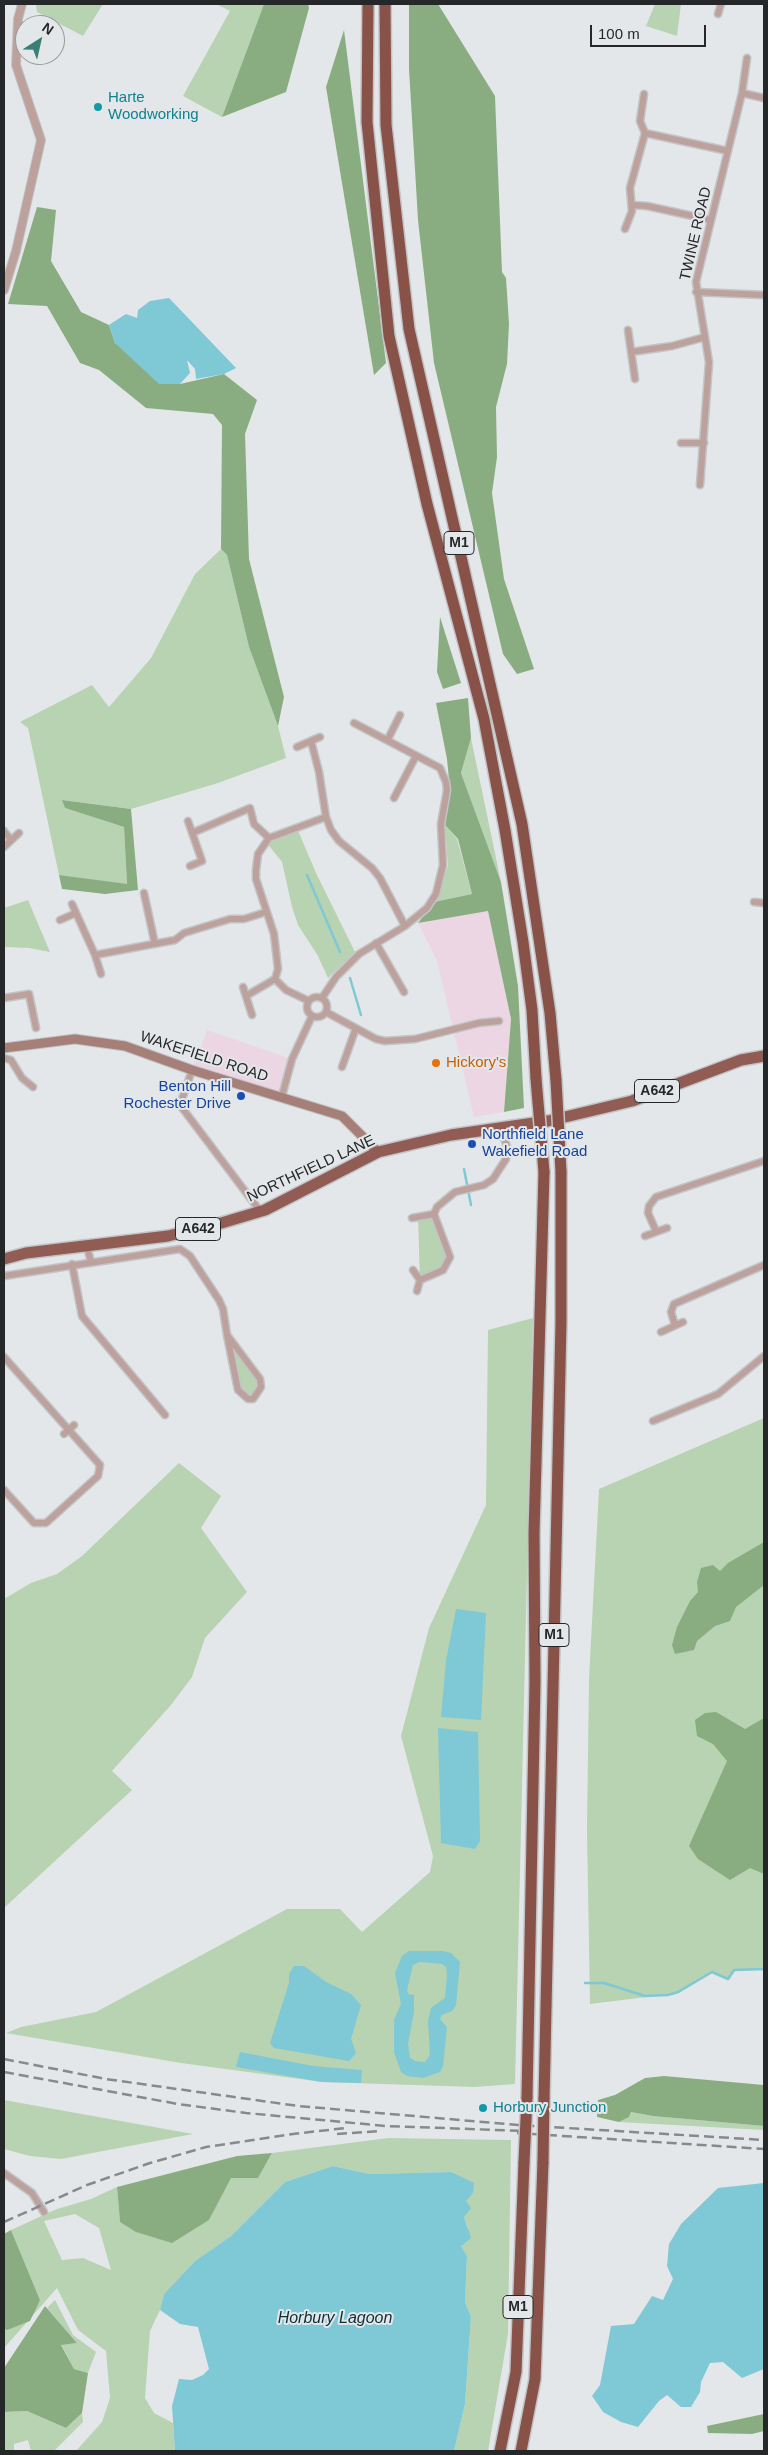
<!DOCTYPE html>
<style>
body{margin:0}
#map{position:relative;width:768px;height:2455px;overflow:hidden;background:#e4e7ea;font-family:Arial,sans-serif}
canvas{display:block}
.frame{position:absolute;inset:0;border:5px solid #262728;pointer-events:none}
.north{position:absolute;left:15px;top:15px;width:50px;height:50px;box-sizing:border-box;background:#e4e7ea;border:1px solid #989a9c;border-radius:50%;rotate:35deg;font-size:14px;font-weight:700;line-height:20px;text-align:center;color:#262728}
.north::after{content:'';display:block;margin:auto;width:18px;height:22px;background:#3a7f73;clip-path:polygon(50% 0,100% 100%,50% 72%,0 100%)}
.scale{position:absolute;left:590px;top:25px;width:116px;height:22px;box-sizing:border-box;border:2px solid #262728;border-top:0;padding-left:6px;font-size:15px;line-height:18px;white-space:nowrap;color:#262728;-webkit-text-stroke:4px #e4e7ea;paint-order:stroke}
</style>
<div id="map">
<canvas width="768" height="2455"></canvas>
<div class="frame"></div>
<div class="north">N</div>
<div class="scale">100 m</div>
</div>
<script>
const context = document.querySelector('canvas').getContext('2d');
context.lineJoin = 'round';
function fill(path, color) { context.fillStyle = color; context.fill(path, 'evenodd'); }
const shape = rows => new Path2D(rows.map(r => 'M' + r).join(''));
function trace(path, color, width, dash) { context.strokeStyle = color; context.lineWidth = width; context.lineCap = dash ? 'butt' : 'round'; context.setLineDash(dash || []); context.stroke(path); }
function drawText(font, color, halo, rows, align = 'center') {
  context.font = font + ' Arial,sans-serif'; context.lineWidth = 4; context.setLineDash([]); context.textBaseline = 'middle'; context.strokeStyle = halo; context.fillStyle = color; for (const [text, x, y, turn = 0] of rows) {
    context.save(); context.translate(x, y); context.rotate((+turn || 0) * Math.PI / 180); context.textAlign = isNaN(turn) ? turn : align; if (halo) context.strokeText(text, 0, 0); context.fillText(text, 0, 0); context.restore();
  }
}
const commercial = shape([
 [488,910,511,1019,504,1112,474,1117,437,961,418,923],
 [207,1030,292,1059,282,1096,192,1070]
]);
const green = shape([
 [36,4,103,4,83,36,37,12],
 [216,4,264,4,222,117,183,96,230,11],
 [655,4,681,4,677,36,646,26],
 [221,549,227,555,249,647,278,726,286,758,218,783,131,809,63,800,65,808,124,827,127,885,59,875,28,728,20,722,92,685,109,707,151,658,195,574],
 [471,738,501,882,461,773],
 [445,825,457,839,472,894,434,902,448,866],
 [297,828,316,873,355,952,328,978,318,956,298,925,292,907,282,862,266,842],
 [28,900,50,952,29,948,4,947,4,908],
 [434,1214,450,1257,443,1270,420,1280,418,1217],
 [533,1318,515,2084,475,2087,322,2082,181,2063,6,2033,21,2027,96,2012,287,1909,340,1909,362,1932,430,1872,433,1856,401,1736,429,1628,486,1505,488,1330],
 [227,1335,260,1379,261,1387,253,1399,242,1395],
 [764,1418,764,1970,761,1968,735,1971,729,1980,712,1973,679,1993,590,2004,587,1830,589,1679,599,1489],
 [179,1463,221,1496,201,1528,247,1592,205,1638,192,1677,171,1705,112,1771,132,1790,4,1908,4,1599,31,1583,57,1574,82,1556],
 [4,2100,193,2134,61,2159,30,2156,4,2149],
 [631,2112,653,2116,764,2126,764,2130,619,2122,629,2117],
 [388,2138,511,2140,508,2334,488,2451,454,2451,465,2404,471,2317,465,2302,467,2256,461,2246,468,2228,464,2217,466,2201,451,2172,369,2174,333,2166,285,2182,231,2236,195,2261,164,2294,160,2310,150,2331,145,2398,154,2413,173,2423,175,2451,76,2451,102,2422,110,2398,106,2351,78,2330,57,2288,4,2348,4,2329,7,2330,40,2300,11,2230,57,2209,91,2199,117,2187,120,2222,209,2220,230,2178,258,2178,272,2153],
 [75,2214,99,2228,111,2270,83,2258,62,2260,44,2221],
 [55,2300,73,2335,96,2352,88,2373,74,2369,61,2344,77,2343,47,2308],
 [27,2411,66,2428,82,2413,83,2422,54,2451,31,2451,28,2440,14,2444,14,2451,4,2451,4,2412]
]);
const forest = shape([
 [264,4,308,4,309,8,286,92,222,117],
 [409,4,438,4,495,96,502,272,506,278,509,324,507,364,496,407,497,457,492,493,504,579,534,669,517,674,503,654,434,363,418,220,409,69],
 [344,30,386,363,374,375,326,87],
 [37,207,56,210,51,261,81,312,109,325,115,343,180,384,224,374,257,400,245,434,249,559,284,697,278,726,249,647,227,555,221,549,222,425,213,414,146,408,99,370,80,363,47,306,8,304],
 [440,617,461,683,443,689,437,672],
 [468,698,471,738,461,773,501,882,518,986,524,1108,504,1112,511,1019,488,911,418,923,434,902,472,894,458,839,445,825,450,790,447,759,436,703],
 [62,800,131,809,138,890,105,894,62,889,59,875,127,884,124,827,65,808],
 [764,1542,764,1585,736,1607,730,1621,715,1626,697,1641,694,1650,675,1654,672,1645,677,1627,690,1601,698,1592,697,1582,701,1568,713,1565,720,1571,728,1563],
 [716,1712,745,1729,764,1718,764,1874,750,1868,730,1880,698,1859,689,1846,727,1761,713,1744,697,1736,695,1720,705,1713],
 [664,2076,764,2085,764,2126,653,2116,631,2112,629,2117,619,2122,597,2117,598,2100,615,2095,645,2078],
 [272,2153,258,2178,231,2178,209,2220,172,2243,136,2232,120,2222,117,2187,237,2156],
 [11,2230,40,2300,30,2321,7,2330,4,2329,4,2234],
 [45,2306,77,2343,61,2345,74,2369,88,2373,82,2413,66,2428,27,2411,4,2412,4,2368],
 [764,2414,764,2431,752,2434,708,2433,707,2426]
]);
const water = shape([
 [169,298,236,368,224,374,196,379,195,369,187,360,190,373,180,384,159,384,115,343,109,325,126,314,137,318,138,310,150,301],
 [456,1609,486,1613,481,1720,441,1717,446,1661],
 [438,1728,478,1732,480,1841,475,1849,441,1843],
 [409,1951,443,1951,451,1953,460,1962,456,2005,452,2011,442,2015,440,2019,447,2027,443,2066,440,2072,423,2078,407,2076,401,2072,394,2052,394,2020,401,2004,395,1973,402,1956],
 [420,1962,442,1964,446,1967,447,1975,445,1998,431,2008,428,2021,430,2055,425,2062,415,2061,410,2058,408,2044,414,2012,414,1995,408,1994,407,1990,413,1965],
 [294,1966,304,1966,326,1982,351,1994,361,2005,351,2039,356,2053,349,2061,274,2048,270,2043,289,1983,289,1974],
 [240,2052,313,2066,362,2070,361,2083,322,2082,236,2067],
 [333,2166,369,2174,451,2172,474,2183,473,2193,466,2201,471,2208,464,2217,471,2238,461,2246,467,2256,465,2302,471,2317,465,2404,454,2451,175,2451,172,2406,179,2379,192,2380,203,2375,209,2369,198,2327,180,2324,160,2310,164,2294,195,2261,231,2236,285,2182],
 [764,2183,764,2369,742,2378,723,2362,710,2363,701,2382,700,2392,691,2407,681,2407,667,2395,659,2401,638,2427,621,2422,603,2412,592,2396,600,2385,611,2326,634,2324,652,2296,663,2300,673,2279,667,2266,669,2244,681,2224,718,2188]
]);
const stream = shape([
 [307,875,340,952],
 [350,978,361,1015],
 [464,1169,471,1205],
 [585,1983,604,1983,645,1996,668,1995,678,1992,712,1972,728,1979,734,1970,764,1969]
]);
const minor = shape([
 [718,14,721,4],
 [742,93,764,98],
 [644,94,640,121,645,133],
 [645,133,728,151],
 [632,205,647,206,711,220],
 [625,229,632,211,630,188,645,133],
 [696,292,764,295],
 [628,330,635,379],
 [631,352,672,346,705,337],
 [681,443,704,443],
 [700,485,709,362,696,282,742,93,747,58],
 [388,739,400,715],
 [311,741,319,772,326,817,331,830,339,841,372,868,380,878,405,926],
 [297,747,320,737],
 [394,798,416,756],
 [188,821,202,861,190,866],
 [4,831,11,840],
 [192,833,250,808,254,824,269,838],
 [4,847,19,833],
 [144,893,155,944],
 [754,902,764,903],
 [72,904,95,955],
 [60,920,76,913],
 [376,943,404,992],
 [101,974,95,955,175,940,184,933,230,919,244,919,266,912],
 [243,987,252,1015],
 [246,996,275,979],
 '307 1007a10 10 0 1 1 20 0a10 10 0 1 1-20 0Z',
 [4,998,29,994,36,1028],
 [322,998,336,977,359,954,405,926,427,908,436,894,443,865,441,824,447,790,446,782,440,768,354,723],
 [309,1001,286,990,275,979,278,969,274,934,256,879,256,870,258,854,269,838,326,817],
 [326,1012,376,1039,385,1041,415,1039,479,1023,499,1021],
 [4,1058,11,1060,22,1078,33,1087],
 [342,1067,356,1028],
 [190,1076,180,1105,260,1211],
 [282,1096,292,1059,312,1016],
 [412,1218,434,1214],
 [656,1231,648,1213,649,1206,656,1197,764,1161],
 [645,1236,667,1228],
 [87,1247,91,1262],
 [72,1264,82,1316,165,1415],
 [413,1270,420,1280,417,1291],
 [4,1276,180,1249,190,1256,219,1300,223,1309,227,1335,260,1379,261,1387,253,1399,248,1399,238,1390,227,1335],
 [420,1280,443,1270,450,1257,434,1214,437,1207,455,1192,484,1185,493,1179,506,1159,507,1147,501,1128],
 [675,1325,671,1312,674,1304,764,1265],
 [661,1332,683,1322],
 [4,1357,100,1465,98,1476,46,1523,34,1523,4,1490],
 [653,1421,718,1394,764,1356],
 [64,1434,74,1425],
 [4,2173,32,2193,44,2212]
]);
const tertiary = shape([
 [4,290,16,251,41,140,16,65,18,19,22,4]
]);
const secondary = shape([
 [4,1048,75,1039,125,1046,192,1070,342,1116,378,1152]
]);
const trunk = shape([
 [4,1259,26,1253,168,1236,218,1224,265,1210,378,1152,451,1135,548,1121,586,1112,632,1101,741,1060,764,1056]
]);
const motorway = shape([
 [368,4,367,122,389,336,427,504,484,719,505,830,523,942,532,1010,536,1079],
 [385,4,386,125,409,329,522,824,550,1013,556,1080],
 [527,2098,535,1682,534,1533,544,1172],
 [544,2099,561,1322,561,1172],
 [500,2451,516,2372,524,2162],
 [521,2451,535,2379,543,2162]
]);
const rail = shape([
 [4,2059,106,2079,298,2106,518,2125,764,2140],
 [4,2072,178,2104,246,2113,386,2126,525,2131],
 [517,2133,764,2149],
 [337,2134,380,2131],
 [4,2222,87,2185,150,2163,206,2147,293,2134,346,2128]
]);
const motorwayBridge = shape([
 [536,1079,544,1172],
 [556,1080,561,1172],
 [524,2162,527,2098],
 [543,2162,544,2099]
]);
const markers = [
 [98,107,5,"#0f9aa8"],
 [436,1063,5,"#e8710a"],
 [241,1096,5,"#1a4fb4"],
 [472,1144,5,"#1a4fb4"],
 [483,2108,5,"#0f9aa8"]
];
const shields = [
 [459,543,30],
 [657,1091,45],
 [198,1229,45],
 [554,1635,30],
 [518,2307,30]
];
const shieldNames = [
 ["M1",459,543],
 ["A642",657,1091],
 ["A642",198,1229],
 ["M1",554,1635],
 ["M1",518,2307]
];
const cultureNames = [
 ["Harte",108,98],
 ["Woodworking",108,115],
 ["Horbury Junction",493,2108]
];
const streetNames = [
 ["TWINE ROAD",696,234,-77],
 ["WAKEFIELD ROAD",204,1057,18],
 ["NORTHFIELD LANE",311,1169,-25]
];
const foodNames = [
 ["Hickory's",446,1063]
];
const transitNames = [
 ["Benton Hill",231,1087],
 ["Rochester Drive",231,1104],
 ["Northfield Lane",482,1135,"left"],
 ["Wakefield Road",482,1152,"left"]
];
const waterNames = [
 ["Horbury Lagoon",335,2319]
];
fill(commercial, '#ecd6e3');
fill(green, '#b7d3b1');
fill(forest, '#89ad81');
fill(water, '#7fc8d5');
trace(stream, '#7fc8d5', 2.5);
trace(minor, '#c2c4c7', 9);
trace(tertiary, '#c2c4c7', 10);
trace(secondary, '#c2c4c7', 11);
trace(trunk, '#c2c4c7', 14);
trace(motorway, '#c2c4c7', 14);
trace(minor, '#bda19d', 6);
trace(tertiary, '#bda19d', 8);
trace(secondary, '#a77f79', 9);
trace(trunk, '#905c54', 11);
trace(motorway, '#885249', 11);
trace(rail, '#87898b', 2.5, [10, 5]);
trace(motorwayBridge, '#c2c4c7', 14, []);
trace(motorwayBridge, '#885249', 11);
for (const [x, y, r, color] of markers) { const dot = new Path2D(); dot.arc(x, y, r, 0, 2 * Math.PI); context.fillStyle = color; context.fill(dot); trace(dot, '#e4e7ea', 2); }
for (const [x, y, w] of shields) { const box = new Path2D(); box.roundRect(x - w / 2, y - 11.5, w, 23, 4); context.fillStyle = '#e4e7ea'; context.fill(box); trace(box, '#262728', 1); }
drawText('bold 14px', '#262728', null, shieldNames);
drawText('15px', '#0d838f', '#e4e7ea', cultureNames, 'left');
drawText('15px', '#262728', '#e4e7ea', streetNames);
drawText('15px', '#c56008', '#e4e7ea', foodNames, 'left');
drawText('15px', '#164399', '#e4e7ea', transitNames, 'right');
drawText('italic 16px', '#0b3036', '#e4e7ea', waterNames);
</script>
